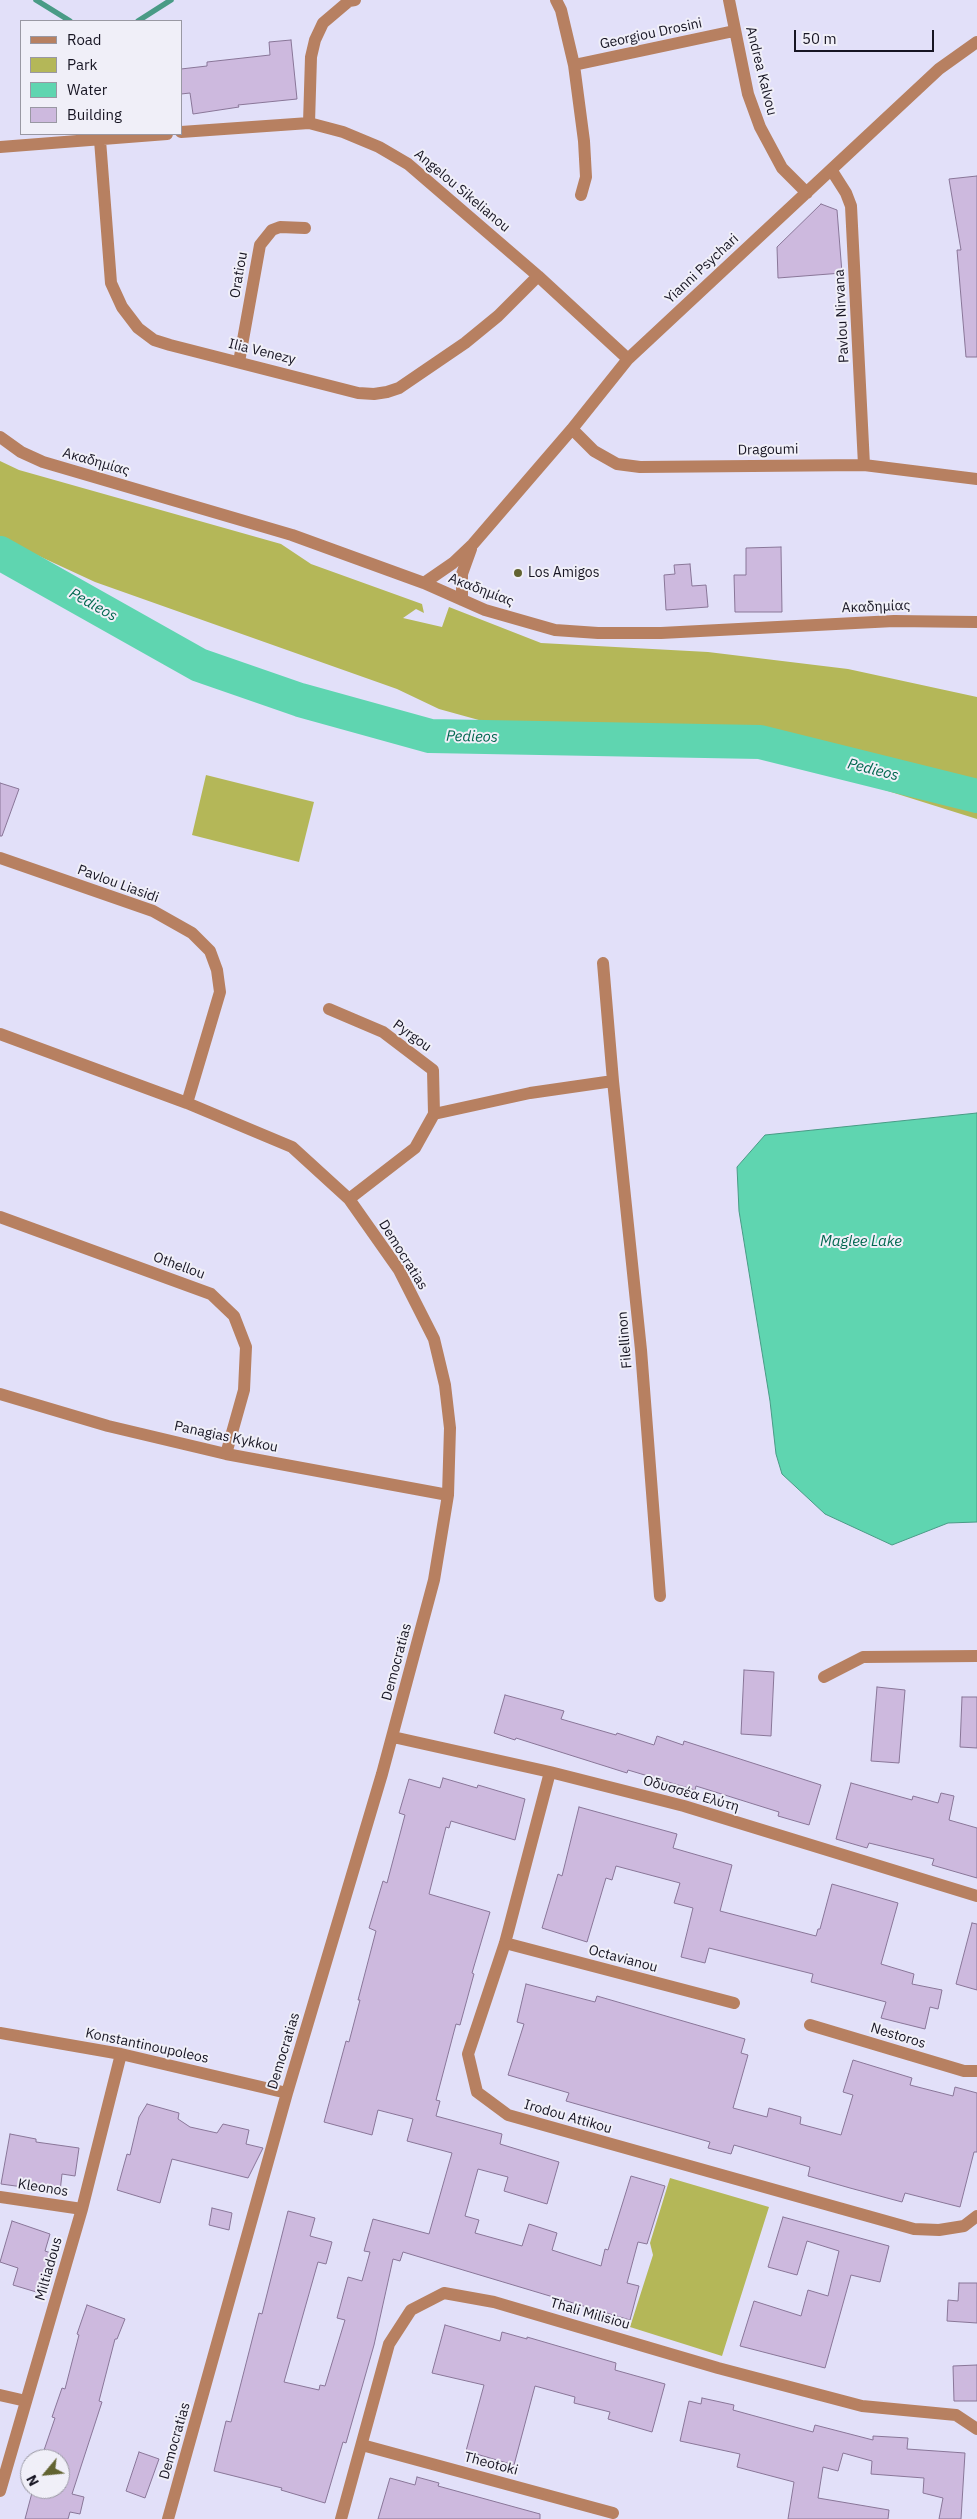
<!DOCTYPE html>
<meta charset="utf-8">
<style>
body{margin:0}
#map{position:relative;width:977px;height:2519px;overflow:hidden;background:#e2e0f9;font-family:"IBM Plex Sans",sans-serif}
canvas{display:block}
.legend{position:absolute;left:20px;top:20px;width:162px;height:115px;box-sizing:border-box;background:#f0eff8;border:1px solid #9998a3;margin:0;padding:6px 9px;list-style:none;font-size:15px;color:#171523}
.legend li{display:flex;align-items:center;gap:10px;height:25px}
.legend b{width:25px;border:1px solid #9998a3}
.north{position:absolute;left:20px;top:2449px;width:50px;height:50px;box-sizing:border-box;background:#f0eff8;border:1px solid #9998a3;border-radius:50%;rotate:242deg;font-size:14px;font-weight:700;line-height:20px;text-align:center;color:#171523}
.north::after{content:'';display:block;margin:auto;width:18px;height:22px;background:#626331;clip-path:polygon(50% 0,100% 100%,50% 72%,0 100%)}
.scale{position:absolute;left:794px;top:30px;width:140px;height:22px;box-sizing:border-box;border:2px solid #171523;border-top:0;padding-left:6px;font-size:15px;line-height:18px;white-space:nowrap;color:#171523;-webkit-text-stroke:4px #f0eff8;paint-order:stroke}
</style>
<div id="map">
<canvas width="977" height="2519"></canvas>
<ul class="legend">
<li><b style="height:6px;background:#b78061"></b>Road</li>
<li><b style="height:14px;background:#b4b758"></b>Park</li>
<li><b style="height:14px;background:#5fd5b0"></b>Water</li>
<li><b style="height:14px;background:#cdb9de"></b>Building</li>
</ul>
<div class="north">N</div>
<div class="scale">50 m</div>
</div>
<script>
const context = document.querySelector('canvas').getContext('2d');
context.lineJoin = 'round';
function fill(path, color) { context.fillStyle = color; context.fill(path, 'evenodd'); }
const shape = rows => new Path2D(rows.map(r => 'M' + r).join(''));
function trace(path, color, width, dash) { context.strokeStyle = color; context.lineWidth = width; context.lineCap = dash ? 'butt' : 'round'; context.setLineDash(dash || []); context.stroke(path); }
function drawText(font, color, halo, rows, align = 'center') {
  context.font = font + ' "IBM Plex Sans",sans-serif'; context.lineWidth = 4; context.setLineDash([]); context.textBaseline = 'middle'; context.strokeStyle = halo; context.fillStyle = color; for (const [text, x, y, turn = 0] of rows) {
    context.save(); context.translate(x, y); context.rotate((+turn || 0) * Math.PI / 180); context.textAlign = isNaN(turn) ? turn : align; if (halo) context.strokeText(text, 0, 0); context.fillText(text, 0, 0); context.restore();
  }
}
const green = shape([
 [0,461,19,470,281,544,311,564,422,604,424,613,416,609,403,618,442,627,449,607,541,643,708,652,848,669,977,697,977,819,719,738,556,724,486,722,439,709,397,689,95,582,0,538],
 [206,775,314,802,299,862,192,835],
 [670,2178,769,2207,722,2356,630,2327,653,2255,650,2243]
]);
const water = shape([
 [977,1113,977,1522,948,1523,892,1545,825,1514,782,1474,776,1454,770,1401,739,1211,737,1167,765,1135,977,1113]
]);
const stream = shape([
 [36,0,70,21],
 [138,21,171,0]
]);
const river = shape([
 [0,553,199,665,300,700,430,736,760,742,977,796]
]);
const building = shape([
 [291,40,297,99,238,105,239,107,193,114,190,93,181,94,181,69,207,66,207,62,270,55,269,42,291,40],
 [977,176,977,357,966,357,957,250,961,250,949,179,977,176],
 [821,204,837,210,842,273,778,278,777,247,821,204],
 [781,547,782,612,735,612,734,575,746,575,746,548,781,547],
 [690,564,692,586,706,585,708,607,666,610,664,575,675,574,674,565,690,564],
 [0,783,19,789,2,836,0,836,0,783],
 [744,1670,774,1672,771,1736,741,1734,744,1670],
 [877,1687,905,1690,899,1763,871,1761,877,1687],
 [505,1695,564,1711,561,1719,616,1735,617,1733,654,1745,657,1736,683,1745,684,1741,821,1785,809,1825,778,1816,779,1812,696,1786,695,1790,628,1770,627,1773,516,1738,515,1740,494,1733,505,1695],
 [962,1697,977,1697,977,1748,960,1747,962,1697],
 [443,1778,477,1788,478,1785,525,1799,515,1840,451,1821,449,1828,446,1827,429,1894,490,1912,472,1973,474,1974,460,2025,456,2024,436,2100,440,2101,436,2116,502,2134,500,2144,559,2162,547,2204,504,2191,508,2177,478,2169,465,2216,479,2220,475,2233,522,2246,529,2224,557,2233,552,2250,601,2266,605,2249,608,2250,631,2176,665,2186,647,2244,638,2242,627,2283,639,2286,630,2320,403,2252,400,2261,393,2259,374,2345,346,2443,343,2442,325,2503,281,2490,282,2488,214,2471,226,2421,231,2422,259,2313,262,2314,288,2211,315,2218,310,2236,332,2242,326,2264,318,2262,284,2382,319,2390,320,2385,325,2386,345,2320,337,2318,348,2277,362,2281,370,2252,364,2251,373,2219,429,2234,452,2153,407,2141,413,2119,378,2110,372,2135,324,2122,346,2041,349,2042,360,2000,358,2000,376,1931,369,1928,383,1881,387,1883,405,1815,399,1813,409,1779,440,1788,443,1778],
 [851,1783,912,1800,913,1796,938,1803,941,1793,954,1796,949,1820,977,1828,977,1878,932,1865,934,1859,869,1843,867,1848,836,1839,851,1783],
 [579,1807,677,1834,673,1848,732,1865,720,1911,816,1936,818,1929,820,1929,832,1884,898,1903,881,1964,914,1974,912,1984,942,1990,938,2009,930,2007,925,2029,881,2018,886,2002,811,1982,813,1974,709,1948,705,1963,681,1957,693,1908,674,1903,680,1883,616,1866,612,1880,606,1878,587,1942,542,1928,558,1874,562,1876,579,1807],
 [972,1923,977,1924,977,1990,956,1984,972,1923],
 [526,1984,595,2002,597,1996,745,2039,741,2053,748,2055,733,2108,767,2117,769,2108,801,2117,800,2124,841,2135,853,2095,843,2092,853,2060,912,2078,910,2085,953,2096,955,2087,977,2093,977,2152,974,2152,960,2207,905,2193,902,2202,850,2188,808,2176,810,2167,734,2145,731,2154,708,2148,710,2142,566,2101,569,2093,508,2075,524,2024,517,2022,526,1984],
 [147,2104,179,2113,178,2119,190,2127,217,2133,223,2124,249,2130,246,2144,263,2148,248,2178,172,2159,160,2203,117,2190,127,2154,130,2155,139,2117,147,2104],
 [10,2134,36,2139,36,2142,79,2148,75,2176,62,2174,60,2192,1,2184,10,2134],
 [212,2208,232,2213,229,2230,209,2225,212,2208],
 [783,2217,889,2246,880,2282,851,2275,825,2368,740,2346,754,2301,801,2316,808,2290,828,2296,839,2251,807,2241,797,2275,768,2267,783,2217],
 [12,2221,50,2234,45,2251,54,2254,43,2294,13,2285,18,2268,0,2262,12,2221],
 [959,2283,977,2283,977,2323,947,2321,948,2300,958,2301,959,2283],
 [87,2305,125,2319,117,2339,115,2339,99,2401,102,2402,72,2494,84,2497,80,2514,70,2512,68,2519,25,2519,33,2489,60,2489,60,2459,41,2459,55,2418,52,2417,62,2388,65,2389,79,2335,77,2334,87,2305],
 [445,2325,500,2341,502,2332,527,2339,527,2337,616,2363,615,2370,665,2384,652,2432,608,2419,610,2412,574,2403,575,2397,535,2386,514,2465,466,2451,484,2385,432,2373,445,2325],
 [977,2365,977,2401,954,2401,953,2366,977,2365],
 [702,2398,734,2405,733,2410,813,2432,815,2425,873,2440,873,2436,908,2438,907,2449,965,2453,961,2519,939,2519,943,2498,923,2493,924,2478,871,2474,872,2461,843,2453,838,2471,823,2467,818,2498,889,2510,888,2519,788,2519,794,2482,737,2467,740,2454,680,2441,689,2401,701,2404,702,2398],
 [139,2452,159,2459,145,2498,126,2491,139,2452],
 [417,2477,439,2483,438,2486,540,2514,540,2519,378,2519,390,2478,415,2485,417,2477]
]);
const minor = shape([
 [556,0,561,10,574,65,584,141,586,177,581,195],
 [729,0,748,94,760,127,782,168,807,193],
 [574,65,734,31],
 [309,123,311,57,315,40,323,23,349,1,355,0],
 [181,132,309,123,343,132,379,147,408,164,538,276,628,359],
 [100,140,111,283,122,307,138,328,154,340,170,345,358,393,374,394,387,392,399,388,465,343,498,316,538,276],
 [0,147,167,134],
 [832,171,846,193,851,206,864,465],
 [239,362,260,245,272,230,280,227,305,228],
 [572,429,594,451,617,464,640,467,864,465,977,479],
 [0,437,21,452,43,462,292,535,424,583,485,610,555,630,598,633,661,633,894,621,977,622],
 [424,583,453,563,473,544,572,429,628,359,939,69,977,42],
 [462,600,462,574,471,549],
 [0,858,153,911,192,933,210,951,217,970,220,992,187,1103],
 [603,963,613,1081],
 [329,1009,383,1032,433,1070,434,1114,415,1148,349,1199],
 [0,1034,187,1103,292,1147,349,1199,399,1270,434,1339,445,1385,450,1428,448,1495,434,1580,382,1774,287,2093,168,2519],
 [434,1114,530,1093,613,1081,641,1350,660,1596],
 [0,1217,211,1294,234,1316,246,1347,244,1390,226,1454],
 [0,1394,108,1426,226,1454,448,1495],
 [824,1677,863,1657,977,1656],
 [393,1737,550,1772,684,1806,977,1896],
 [550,1772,505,1943,468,2054,477,2092,508,2115,914,2229,939,2230,964,2226,977,2216],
 [505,1943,734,2003],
 [810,2025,964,2071,977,2071],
 [0,2033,121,2054,287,2093],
 [0,2197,82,2209],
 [0,2395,26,2401],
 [362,2445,613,2513],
 [0,2491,82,2209,121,2054],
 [341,2519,389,2344,411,2310,444,2293,494,2302,718,2368,862,2406,956,2415,977,2429]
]);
const markers = [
 [518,573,5,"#626331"]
];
const streetNames = [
 ["Georgiou Drosini",651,34,-12],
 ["Andrea Kalvou",761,71,76],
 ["Angelou Sikelianou",462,191,40],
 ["Yianni Psychari",702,269,-43],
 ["Oratiou",239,275,-80],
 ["Pavlou Nirvana",842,316,-93],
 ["Ilia Venezy",262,352,14],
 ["Dragoumi",768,450,-1],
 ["Ακαδημίας",96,462,16],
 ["Ακαδημίας",481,590,21],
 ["Ακαδημίας",876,607,-2],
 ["Pavlou Liasidi",118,884,20],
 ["Pyrgou",412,1036,36],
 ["Democratias",403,1255,58],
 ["Othellou",179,1266,20],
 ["Filellinon",625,1340,-95],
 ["Panagias Kykkou",226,1437,12],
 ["Democratias",397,1662,-75],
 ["Οδυσσέα Ελύτη",691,1794,16],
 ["Octavianou",623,1959,15],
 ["Nestoros",898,2036,17],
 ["Konstantinoupoleos",147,2046,12],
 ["Democratias",284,2051,-73],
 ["Irodou Attikou",568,2117,16],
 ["Kleonos",43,2188,9],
 ["Miltiadous",49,2269,-74],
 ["Thali Milisiou",590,2314,16],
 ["Democratias",175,2441,-74],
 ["Theotoki",491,2464,15]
];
const poiNames = [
 ["Los Amigos",528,573]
];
const waterNames = [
 ["Pedieos",93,605,29],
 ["Pedieos",472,737,1],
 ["Pedieos",873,770,14],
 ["Maglee Lake",861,1242]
];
fill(green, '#b4b758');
fill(water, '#5fd5b0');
trace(water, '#499b86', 1);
trace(stream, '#499b86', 5.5);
trace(river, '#5fd5b0', 34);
fill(building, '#cdb9de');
trace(building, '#897698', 1);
trace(minor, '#b78061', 12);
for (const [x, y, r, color] of markers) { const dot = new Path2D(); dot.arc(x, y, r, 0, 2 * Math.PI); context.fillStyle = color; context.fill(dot); trace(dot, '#f0eff8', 2); }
drawText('14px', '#171523', '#f0eff8', streetNames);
drawText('14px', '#171523', '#f0eff8', poiNames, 'left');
drawText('italic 15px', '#00674f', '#f0eff8', waterNames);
</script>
